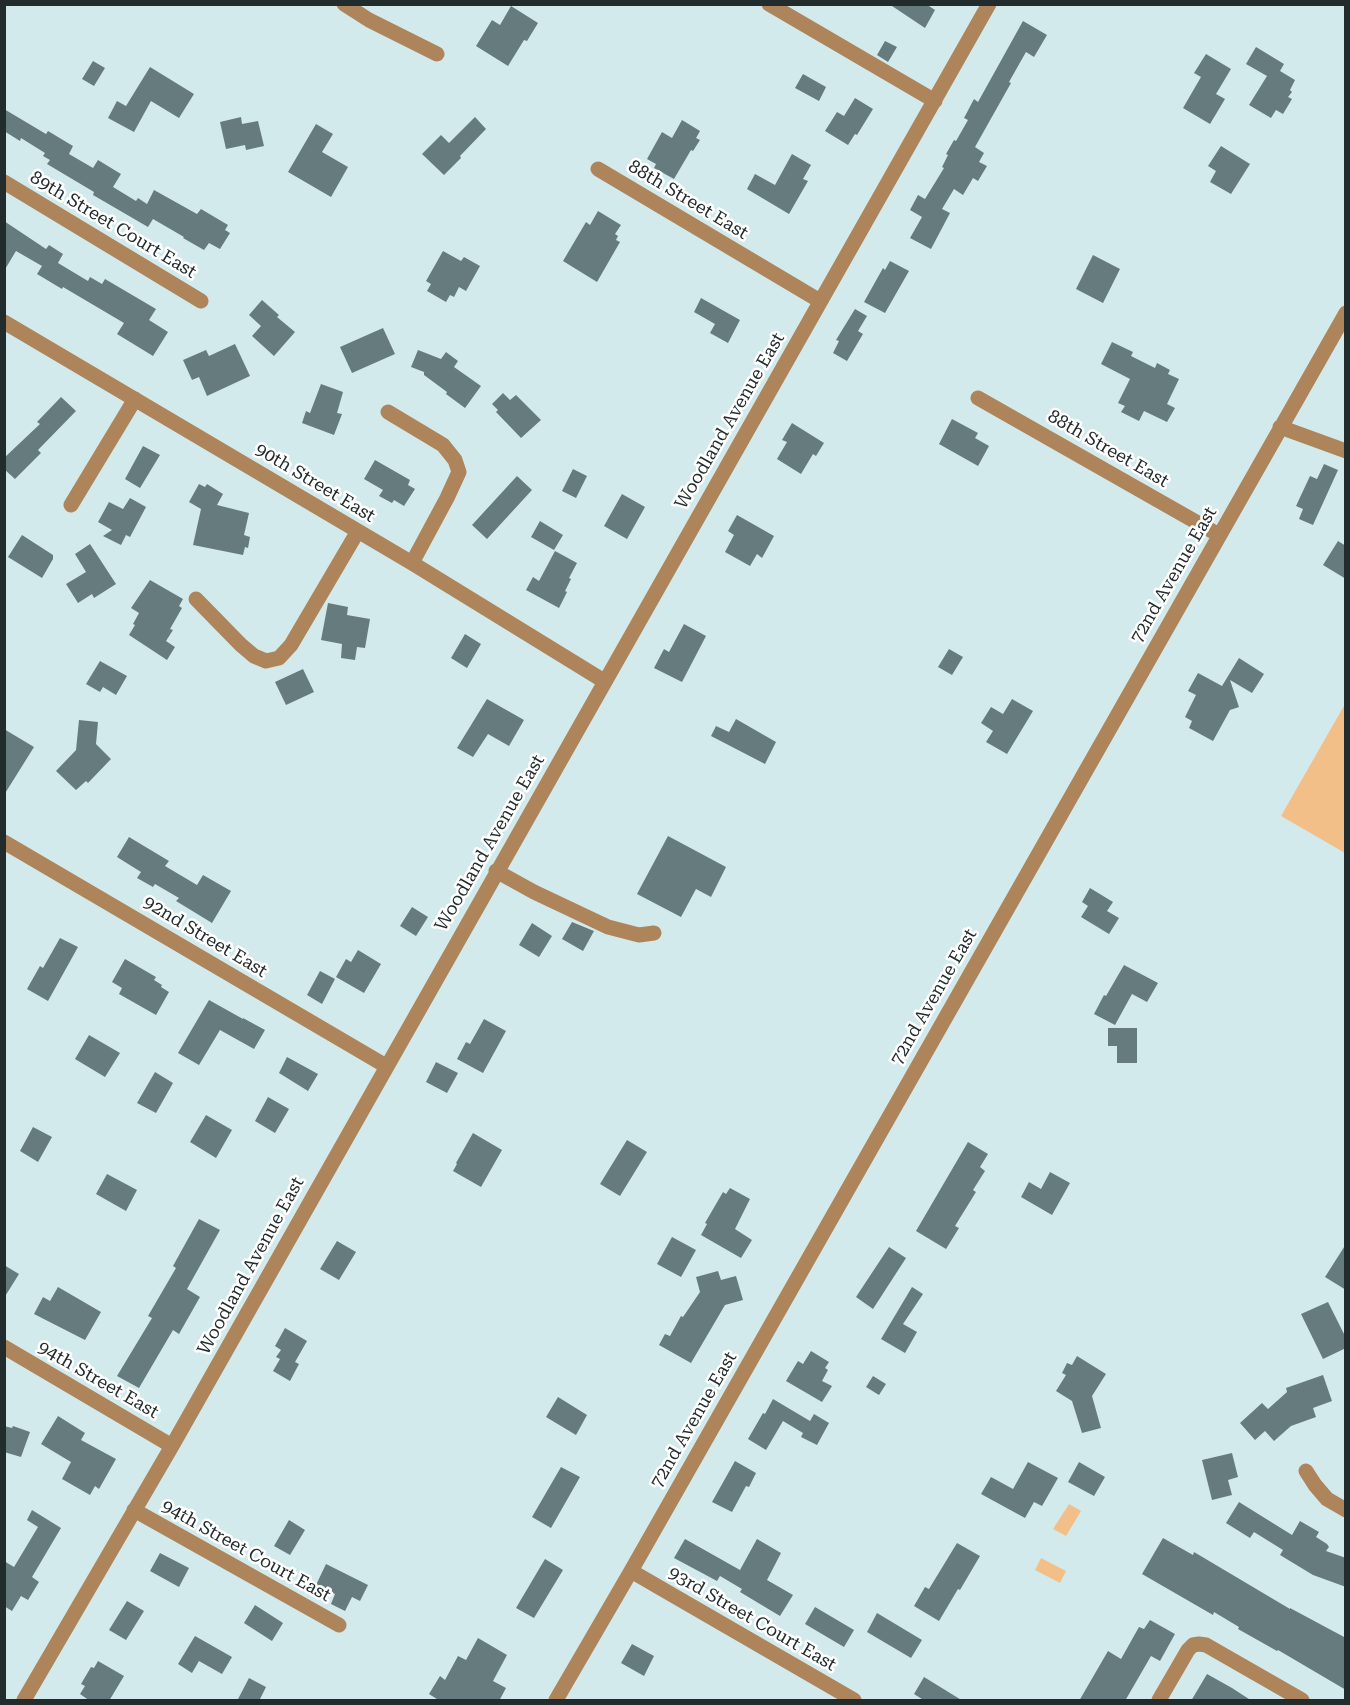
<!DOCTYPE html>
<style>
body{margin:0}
#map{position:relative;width:1350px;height:1705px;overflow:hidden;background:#d3eaed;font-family:"Roboto Serif",serif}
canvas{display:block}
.frame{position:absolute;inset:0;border:6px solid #232c2d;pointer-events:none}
</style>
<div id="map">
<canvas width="1350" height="1705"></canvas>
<div class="frame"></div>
</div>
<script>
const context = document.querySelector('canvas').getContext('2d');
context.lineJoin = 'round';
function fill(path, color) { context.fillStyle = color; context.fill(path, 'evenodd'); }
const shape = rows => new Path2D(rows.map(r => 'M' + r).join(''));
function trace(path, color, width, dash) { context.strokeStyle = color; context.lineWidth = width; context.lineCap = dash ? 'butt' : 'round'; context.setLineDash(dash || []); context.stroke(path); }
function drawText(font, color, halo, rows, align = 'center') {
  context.font = font + ' "Roboto Serif",serif'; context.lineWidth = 5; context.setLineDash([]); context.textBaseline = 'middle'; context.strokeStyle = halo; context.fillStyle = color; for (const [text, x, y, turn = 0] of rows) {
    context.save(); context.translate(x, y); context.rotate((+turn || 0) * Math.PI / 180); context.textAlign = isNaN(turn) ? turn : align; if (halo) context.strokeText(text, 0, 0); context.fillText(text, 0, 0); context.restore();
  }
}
const green = shape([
 [1345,704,1345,853,1281,816],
 [1069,1504,1081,1511,1066,1536,1053,1529],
 [1041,1558,1066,1571,1060,1583,1035,1570]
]);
const building = shape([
 [889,4,926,4,935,10,925,28],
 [511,6,538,23,527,41,524,40,508,66,476,46,492,20,500,25],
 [1023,21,1047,35,1034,57,1026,52,1009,82,1011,83,975,147,984,153,979,162,987,166,978,181,973,178,963,195,954,189,942,209,950,213,931,249,910,238,922,217,910,210,918,195,925,199,944,168,942,167,948,155,946,154,954,140,956,141,968,120,964,118,974,99,978,102],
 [885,41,897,47,888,62,877,55],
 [1256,47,1284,64,1280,71,1295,80,1290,90,1292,92,1288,97,1292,99,1283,114,1276,110,1271,118,1249,105,1267,76,1246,64],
 [1206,54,1231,69,1216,94,1225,99,1210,124,1183,108,1201,77,1194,73],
 [93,61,105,68,94,86,82,79],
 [150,67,194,94,179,118,151,101,134,132,108,118,117,101,126,106],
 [803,74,826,87,819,101,795,88],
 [855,98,873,109,857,135,855,134,848,145,825,131,837,112,844,116],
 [4,109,46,134,48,131,73,146,69,154,93,168,98,160,121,174,113,187,136,201,138,198,147,204,154,190,197,214,201,209,228,225,225,230,230,233,220,249,209,243,204,250,183,238,184,237,153,219,148,227,93,195,94,192,47,164,50,160,43,156,45,153,21,138,20,141,4,131],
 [241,117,242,124,258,121,264,146,246,150,245,145,226,149,220,122],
 [475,117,486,129,460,156,461,158,444,175,422,154,441,135,449,143],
 [682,120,700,131,696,138,700,140,693,151,691,150,674,179,654,168,656,164,647,159,662,132,672,138],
 [316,124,333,134,322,152,348,167,331,197,288,172],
 [1221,146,1250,164,1231,194,1210,182,1216,171,1208,166],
 [792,154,811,165,803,179,808,181,789,214,747,189,755,174,775,185],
 [598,211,621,225,615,234,618,236,616,240,620,242,597,282,563,261,586,222,590,225],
 [4,221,46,249,49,245,63,254,58,263,88,281,90,277,102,284,105,279,156,309,149,320,168,332,153,356,117,334,124,323,63,287,62,289,37,274,42,266,16,251,4,271],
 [443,251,461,261,464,257,480,266,466,291,459,287,454,297,450,295,446,302,427,291,431,284,426,281],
 [1093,255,1120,269,1103,303,1076,289],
 [890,261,909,271,885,313,864,302,883,268,885,270],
 [701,298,740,320,728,343,710,333,715,324,694,312],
 [262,300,279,315,277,317,295,332,274,356,252,336,261,326,249,315],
 [855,309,867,316,858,331,863,334,847,361,833,353,839,341,836,340],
 [383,328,395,354,352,373,340,347],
 [1112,342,1133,352,1131,356,1155,368,1157,363,1170,370,1168,374,1179,379,1167,404,1175,408,1167,422,1144,411,1139,421,1121,412,1125,406,1118,403,1130,379,1101,364],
 [235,344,250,376,207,396,199,377,192,380,183,360,206,350,209,356],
 [418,350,441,359,446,352,458,361,454,367,481,386,465,408,446,394,447,392,424,375,424,372,411,367],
 [321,384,343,392,337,413,342,414,334,435,302,423,306,411,310,413],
 [503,393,510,400,516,395,541,420,521,438,496,412,498,410,492,404],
 [61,397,76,411,38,450,41,453,15,479,4,469,4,458,40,424,37,422],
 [952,419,978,433,975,438,989,446,978,466,939,444],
 [792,423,824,443,816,456,813,454,801,474,777,459,787,442,782,440],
 [143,446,160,455,140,488,125,479],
 [375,460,410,480,408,485,415,489,404,506,394,500,392,503,379,496,383,490,364,479],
 [1324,464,1338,470,1313,525,1299,519,1303,509,1296,506,1310,476,1317,479],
 [573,469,587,476,576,498,562,491],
 [517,476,532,490,487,539,472,525],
 [199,484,205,487,207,484,223,494,217,505,249,513,244,535,250,537,248,548,245,547,243,555,193,545,201,509,189,502],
 [622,494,645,507,627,539,604,526],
 [130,498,146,507,130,537,126,535,121,545,103,536,112,530,98,522,109,502,123,509],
 [737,515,774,536,762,558,757,554,750,566,725,552,734,535,728,531],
 [540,521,563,535,554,550,531,537],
 [22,535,53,555,53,559,42,578,8,557],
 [1338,541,1346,546,1346,579,1323,565],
 [90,544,116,584,94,598,92,594,78,603,66,584,86,572,75,554],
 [555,551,577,563,569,578,571,579,565,591,567,592,559,608,526,590,533,577,539,581],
 [150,580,183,599,179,606,182,608,170,629,173,630,166,641,175,647,167,660,129,635,135,625,133,624,139,613,131,608],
 [328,603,348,607,347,615,370,619,365,648,357,647,355,660,341,658,342,644,321,640],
 [684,624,706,636,682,682,654,668,664,649,669,652],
 [465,634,481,644,467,668,451,658],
 [949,649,963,657,952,675,938,667],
 [1239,658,1264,674,1252,693,1230,680,1239,707,1230,710,1213,741,1189,728,1192,721,1185,717,1196,695,1188,691,1198,673,1222,686],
 [100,661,127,676,116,695,103,687,100,692,86,684],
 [303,669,314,692,286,705,275,682],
 [487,699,524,720,509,746,488,734,473,757,457,748],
 [1012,699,1033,711,1007,754,986,742,993,731,981,723,991,707,1003,714],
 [736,719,776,742,765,764,711,736,716,726,729,732],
 [79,720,98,722,96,744,111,759,88,783,86,781,76,790,56,771,76,750],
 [4,729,34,747,4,795],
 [668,836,726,867,711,897,696,889,681,917,637,894],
 [129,837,169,861,165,866,197,885,203,875,231,891,212,923,176,901,179,898,155,884,153,887,137,878,141,872,117,857],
 [1090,888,1113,902,1107,911,1119,918,1109,934,1081,917,1088,906,1082,902],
 [412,907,428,917,416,936,400,926],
 [572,922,594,931,583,951,562,939],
 [532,923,552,936,539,957,519,945],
 [60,938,78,947,48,1001,27,989,40,966,43,968],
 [358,950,381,964,364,993,336,977,346,959,351,962],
 [125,959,156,977,154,980,162,985,161,987,169,992,156,1015,119,994,122,988,112,982],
 [1124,965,1158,983,1147,1002,1132,994,1115,1025,1094,1014,1104,995,1106,996],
 [320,971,335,979,322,1004,307,995],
 [209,1000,243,1019,243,1018,265,1030,254,1049,220,1030,199,1065,178,1053],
 [484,1019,506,1031,483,1073,457,1059,466,1042,470,1044],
 [1108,1028,1137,1028,1137,1063,1117,1063,1117,1046,1108,1046],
 [89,1035,120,1053,105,1077,75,1059],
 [287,1057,318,1074,308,1091,279,1073],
 [436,1062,458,1073,447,1093,426,1082],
 [155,1072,173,1083,156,1113,137,1103],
 [268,1097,289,1109,275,1133,255,1121],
 [206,1115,232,1130,216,1158,190,1142],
 [33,1127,52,1137,38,1162,20,1151],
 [473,1133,502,1150,481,1187,453,1171,457,1164,456,1163],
 [627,1140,647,1152,620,1196,600,1184],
 [968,1142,988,1154,980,1167,985,1171,973,1190,976,1192,955,1226,959,1228,946,1249,916,1231],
 [1050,1172,1070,1183,1052,1215,1021,1197,1029,1182,1041,1189],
 [107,1174,137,1190,126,1211,96,1194],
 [730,1188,750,1199,735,1229,752,1240,741,1258,701,1235,707,1224,705,1223,723,1192,726,1194],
 [199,1219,220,1230,187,1289,200,1297,179,1334,173,1330,139,1388,117,1376,152,1318,148,1316,176,1268,173,1266],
 [672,1237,696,1250,681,1277,657,1264],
 [337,1241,356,1252,339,1280,320,1269],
 [1346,1244,1346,1290,1325,1277],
 [889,1247,906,1258,873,1309,856,1297],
 [4,1265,19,1274,4,1298],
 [718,1271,721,1280,736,1276,743,1300,725,1305,691,1363,659,1345,665,1334,670,1336,681,1316,683,1317,700,1292,696,1277],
 [58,1287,101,1312,85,1340,34,1314,43,1297,50,1301],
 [912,1287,923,1294,903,1324,917,1332,905,1353,881,1339],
 [1328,1302,1346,1338,1346,1348,1323,1359,1301,1314],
 [285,1328,307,1341,295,1362,299,1364,290,1381,273,1371,280,1359,276,1357,281,1350,275,1346],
 [811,1351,829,1362,825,1368,828,1370,822,1381,832,1386,822,1402,786,1381,798,1361,803,1364],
 [1077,1356,1106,1374,1092,1396,1101,1428,1082,1433,1072,1401,1056,1391,1066,1375,1062,1373,1067,1363,1072,1365],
 [1323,1375,1332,1401,1313,1408,1316,1417,1291,1426,1274,1441,1265,1431,1255,1440,1240,1423,1262,1403,1268,1409,1287,1392,1286,1388],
 [873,1376,886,1384,879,1395,866,1387],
 [558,1397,587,1415,576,1435,546,1417],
 [773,1399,810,1421,814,1414,829,1423,817,1445,801,1437,803,1433,783,1421,766,1450,748,1439,763,1413,765,1414],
 [58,1416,85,1433,81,1440,116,1459,99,1489,95,1486,90,1495,62,1479,71,1462,41,1444],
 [4,1426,12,1428,13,1426,30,1432,21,1457,4,1452],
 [1232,1453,1238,1477,1228,1480,1232,1495,1212,1500,1202,1460],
 [735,1461,756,1473,749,1487,746,1486,732,1512,712,1502],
 [1028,1462,1058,1478,1042,1506,1034,1502,1025,1518,981,1494,991,1477,1013,1489],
 [1079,1462,1105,1477,1094,1496,1068,1482],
 [561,1467,580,1477,551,1528,532,1517],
 [1239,1502,1292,1535,1300,1521,1319,1532,1316,1537,1327,1544,1329,1547,1326,1551,1346,1558,1346,1587,1313,1575,1280,1555,1283,1550,1254,1532,1250,1538,1226,1523],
 [32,1510,61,1528,32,1577,39,1582,28,1600,21,1596,12,1611,4,1606,4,1561,14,1567,38,1527,27,1520],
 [289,1520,305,1530,290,1555,274,1546],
 [1163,1538,1193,1555,1194,1552,1290,1609,1290,1608,1346,1638,1346,1690,1278,1650,1277,1651,1238,1629,1239,1627,1214,1612,1213,1615,1142,1574],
 [685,1539,740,1570,757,1539,781,1553,767,1580,793,1595,780,1616,740,1592,742,1589,720,1576,717,1581,674,1558],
 [957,1543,980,1556,960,1590,958,1589,939,1621,914,1606,925,1587,929,1589],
 [160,1553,189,1568,179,1587,150,1571],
 [545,1559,563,1570,534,1618,516,1608],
 [326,1564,368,1585,360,1601,352,1597,345,1611,331,1604,335,1594,316,1585],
 [127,1601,144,1611,126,1640,109,1630],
 [255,1605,283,1623,272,1641,244,1623],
 [815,1607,854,1630,844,1647,805,1624],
 [877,1613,922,1640,911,1658,867,1632],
 [1150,1620,1175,1634,1160,1661,1151,1656,1125,1701,1079,1701,1108,1651,1121,1659,1139,1627,1144,1629],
 [195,1636,232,1657,222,1674,199,1661,192,1673,178,1664],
 [478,1638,507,1655,493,1681,506,1688,499,1701,440,1701,429,1694,440,1676,445,1680,458,1656,466,1660],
 [632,1644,654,1656,644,1676,621,1663],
 [98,1661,124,1676,109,1701,90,1701,80,1694,85,1686,81,1684,91,1667,94,1668],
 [1207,1674,1232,1688,1252,1701,1191,1701],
 [924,1677,963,1701,925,1701,914,1694],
 [249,1678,266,1687,259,1701,237,1701]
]);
const minor = shape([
 [344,4,369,20,437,54],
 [769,4,935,101],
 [598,169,820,301],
 [4,182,201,301],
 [4,322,412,563,604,681],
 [978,398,1219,535],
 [388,412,443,445,455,460,459,472,447,498,412,563],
 [1280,427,1346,451],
 [71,505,135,399],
 [196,599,241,645,254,656,266,661,279,658,291,645,358,531],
 [4,842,386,1066],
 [496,871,534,892,608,927,639,935,654,933],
 [4,1347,172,1446],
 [1306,1471,1315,1485,1327,1499,1346,1510],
 [134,1510,339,1625],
 [631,1571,854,1700],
 [24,1700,172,1446,989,4],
 [556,1700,631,1571,1346,313],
 [1159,1700,1188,1650,1193,1645,1199,1644,1206,1645,1302,1700]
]);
const streetNames = [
 ["88th Street East",688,200,31],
 ["89th Street Court East",113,225,31],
 ["Woodland Avenue East",730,421,-60],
 ["88th Street East",1108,449,30],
 ["90th Street East",315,483,31],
 ["72nd Avenue East",1174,575,-60],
 ["Woodland Avenue East",490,843,-60],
 ["92nd Street East",205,937,31],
 ["72nd Avenue East",934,997,-60],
 ["Woodland Avenue East",251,1266,-61],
 ["94th Street East",98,1380,30],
 ["72nd Avenue East",694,1420,-60],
 ["94th Street Court East",246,1551,29],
 ["93rd Street Court East",752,1619,30]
];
fill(green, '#f3bf89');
fill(building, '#667b7e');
trace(minor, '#ae855a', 15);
drawText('18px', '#232c2d', '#fff', streetNames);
</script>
